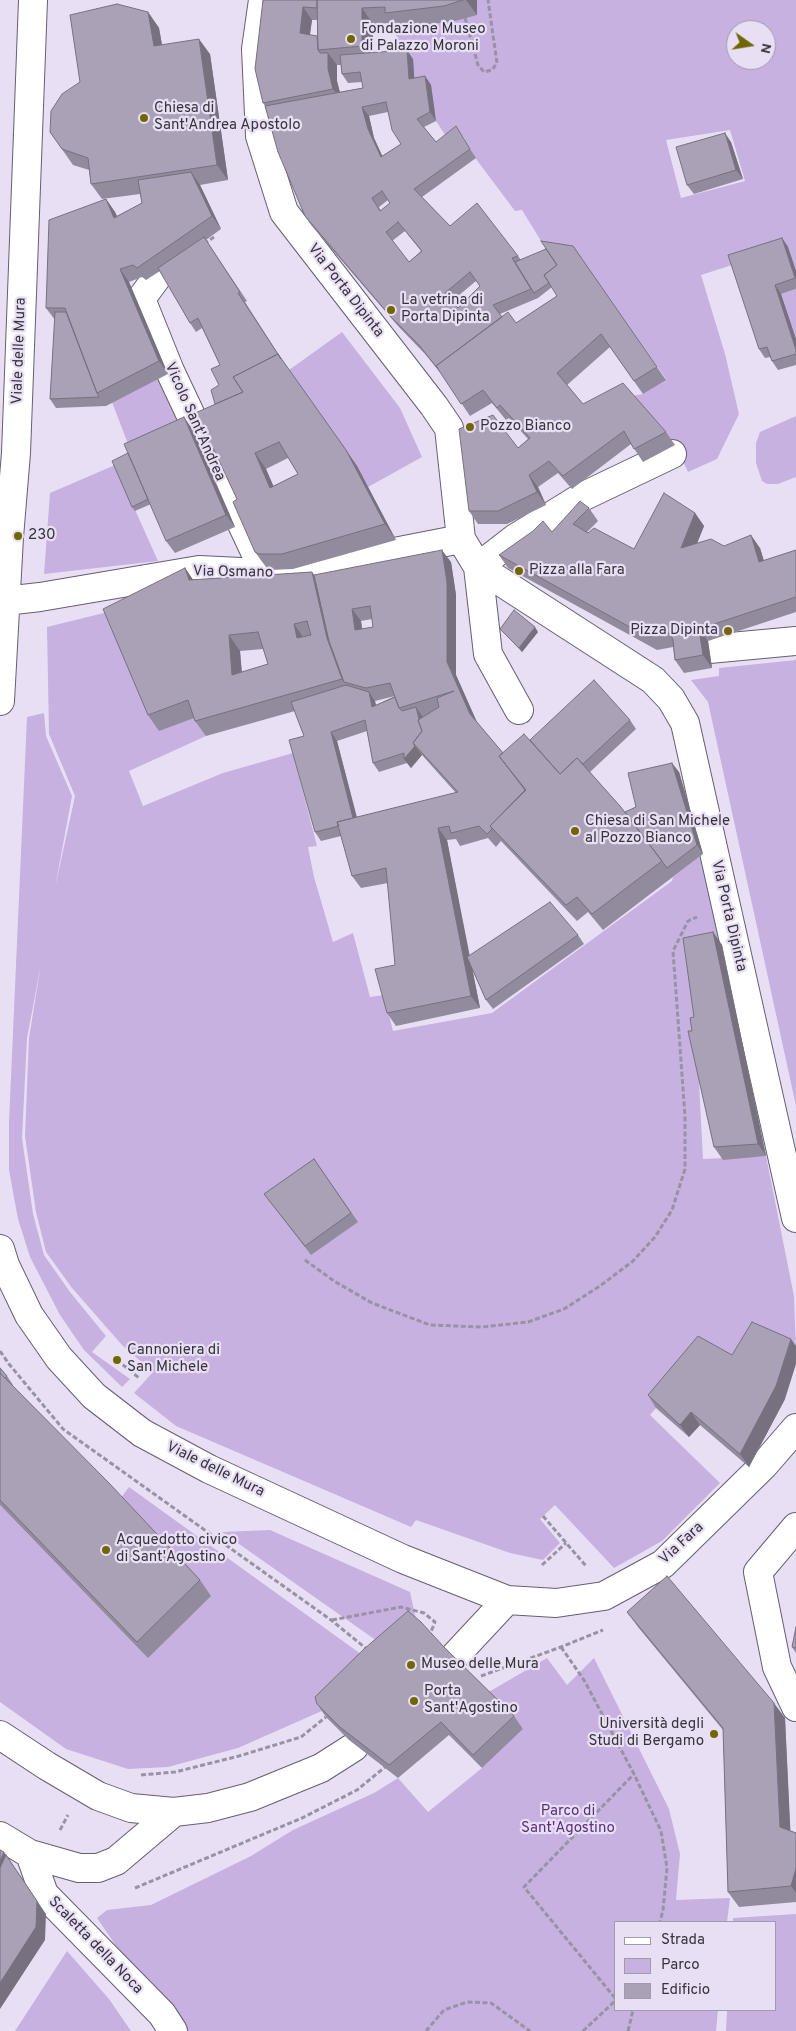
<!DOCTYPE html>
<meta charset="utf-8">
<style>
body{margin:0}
#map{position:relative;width:796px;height:2031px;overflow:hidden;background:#e9dff5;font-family:Overpass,sans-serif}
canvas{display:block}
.legend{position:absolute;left:614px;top:1921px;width:162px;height:90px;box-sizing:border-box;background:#e9dff5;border:1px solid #a19aab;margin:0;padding:6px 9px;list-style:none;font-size:15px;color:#36333b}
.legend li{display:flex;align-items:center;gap:10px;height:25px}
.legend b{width:25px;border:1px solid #a19aab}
.north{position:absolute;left:726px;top:20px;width:50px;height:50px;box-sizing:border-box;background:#e9dff5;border:1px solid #a19aab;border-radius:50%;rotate:103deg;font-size:14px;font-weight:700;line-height:20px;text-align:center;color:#36333b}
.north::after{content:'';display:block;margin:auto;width:18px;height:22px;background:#706700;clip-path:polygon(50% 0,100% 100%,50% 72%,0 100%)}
</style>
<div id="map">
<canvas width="796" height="2031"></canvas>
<ul class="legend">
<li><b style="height:6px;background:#fff"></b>Strada</li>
<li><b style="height:14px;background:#c6b1e0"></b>Parco</li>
<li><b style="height:14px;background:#aaa1b6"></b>Edificio</li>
</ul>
<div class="north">N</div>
</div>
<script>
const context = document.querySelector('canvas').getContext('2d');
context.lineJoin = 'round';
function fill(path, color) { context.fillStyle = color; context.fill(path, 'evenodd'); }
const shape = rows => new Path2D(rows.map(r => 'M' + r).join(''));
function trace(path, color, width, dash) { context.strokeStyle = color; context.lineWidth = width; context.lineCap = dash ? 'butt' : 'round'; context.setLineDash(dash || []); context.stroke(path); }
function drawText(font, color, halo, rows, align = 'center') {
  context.font = font + ' Overpass,sans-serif'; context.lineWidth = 4.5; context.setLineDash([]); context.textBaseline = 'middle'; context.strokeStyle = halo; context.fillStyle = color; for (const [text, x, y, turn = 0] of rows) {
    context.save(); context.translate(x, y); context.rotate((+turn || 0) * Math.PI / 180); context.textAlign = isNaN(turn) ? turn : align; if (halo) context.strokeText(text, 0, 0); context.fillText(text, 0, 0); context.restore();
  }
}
const green = shape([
 [477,0,796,0,796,271,788,247,701,275,725,354,739,414,717,459,688,472,675,445,632,396,643,394,666,379,582,259,549,254,522,210,515,211,476,159,463,136,451,144,436,121,431,86,415,88,396,61,396,29,455,21],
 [736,30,766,30,766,60,736,60],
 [730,130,745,181,681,198,666,140],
 [796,289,796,339,781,294],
 [342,332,400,408,422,457,368,487,289,370],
 [168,374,193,430,133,457,112,402],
 [796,416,796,477,778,484,767,484,762,481,756,463,756,443,760,432],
 [115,465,158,561,44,574,50,493],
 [116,610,199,716,206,736,129,771,143,806,223,773,293,753,317,846,308,847,314,877,333,942,353,933,370,997,384,995,393,1031,492,1013,672,881,673,877,703,854,721,945,697,1044,703,1159,766,1156,794,1296,796,1350,741,1368,707,1349,650,1415,720,1483,662,1541,614,1568,555,1505,540,1519,560,1543,543,1560,510,1553,416,1520,411,1527,176,1426,134,1393,153,1372,122,1345,72,1288,46,1252,36,1212,25,1136,29,1038,41,964,27,1038,22,1138,33,1214,44,1255,70,1292,106,1336,92,1352,130,1379,122,1387,84,1350,60,1315,30,1257,18,1219,9,1170,9,1122,27,717,44,713,46,736,72,796,55,888,75,796,49,734,47,627],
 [796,660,796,1106,708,702,691,680,719,676,719,668],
 [129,1487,372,1662,324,1710,238,1748,168,1767,128,1769,66,1749,0,1702,0,1505,148,1657,120,1499],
 [270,1530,410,1592,417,1624,387,1648,222,1532],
 [547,1658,567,1685,594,1658,669,1809,680,1854,676,1900,730,1898,727,1922,615,1922,615,2010,718,2010,716,2031,174,2031,97,1918,107,1910,151,1905,251,1856,293,1830,374,1793,398,1778,428,1812,482,1768,523,1729,487,1693],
 [796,1914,796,2031,726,2031,727,2010,775,2010,775,1922,733,1922,733,1918],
 [67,1951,109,1999,131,2031,15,2031]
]);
const path = shape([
 [465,18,478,65,484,72,492,70,497,63,488,0],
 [204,244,214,237],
 [305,1260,334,1281,372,1303,430,1325,482,1327,528,1322,564,1309,600,1286,633,1261,655,1237,672,1210,685,1169,685,1116,673,951,688,921,697,917],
 [0,1351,9,1364,63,1429,331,1620,368,1650],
 [117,1360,139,1378],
 [543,1516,586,1566],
 [542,1565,566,1543],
 [332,1620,401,1607,424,1613,435,1622,430,1634],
 [561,1647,584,1680,634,1774,661,1831,667,1868,663,1910,660,1922],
 [481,1676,561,1647,603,1630],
 [141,1775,175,1772,239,1756,301,1737,326,1717],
 [60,1830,68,1815],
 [135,1888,302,1818,357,1790,385,1767],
 [615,1998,524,1887,634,1774],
 [426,2031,444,2010,467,2002,491,2003,530,2031],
 [583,2031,615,2001],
 [628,2031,633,2010]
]);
const minor = shape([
 [263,0,256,49,260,136,284,212,434,406,449,428,461,539,478,567,653,680,671,699,685,723,796,1218],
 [160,273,141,299,170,371,265,573],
 [5,601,40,597,199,570,282,574,461,539],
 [709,649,796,641],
 [0,701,9,537,16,453,33,0],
 [519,710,488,654,478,567,514,539,582,497,672,454],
 [0,1249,5,1265,29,1315,59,1358,94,1396,142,1433,209,1469,403,1559,507,1600,556,1603,604,1596,663,1564,764,1465,796,1428],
 [796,1527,758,1572,777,1667,796,1707],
 [452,1659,507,1600],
 [0,1735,47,1766,98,1796,131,1808,174,1812,208,1808,250,1797,321,1768,354,1747],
 [0,1836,30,1854,79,1868,98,1868,116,1861,174,1812],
 [30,1854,44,1894,162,2014,173,2031]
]);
const wall = shape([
 [263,0,477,0,477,15,455,21,396,29,392,23,373,24,373,53,413,59,414,78,425,76,431,85,436,121,424,127,436,142,462,136,476,158,422,197,450,226,518,256,521,260,573,246,666,380,643,394,610,347,567,385,583,404,666,432,675,445,643,462,631,444,572,489,558,473,538,487,546,505,507,524,478,524,469,511,518,448,528,439,509,418,506,420,492,403,470,416,443,376,425,354,398,326,311,225,305,216,265,106,263,103],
 [312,20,317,20,317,36,310,35],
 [337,65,341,65,342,74,348,83,362,82,363,88,340,92,337,81],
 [388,112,401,144,382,156,374,138,369,116],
 [388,200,390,203,381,211,379,207],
 [405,231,421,251,409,262,392,241],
 [476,281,480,286,458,308,452,301],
 [552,287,557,296,516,323,502,317,500,314,538,298],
 [148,12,159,28,162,45,210,54,228,180,200,185,221,229,206,240,247,301,245,302,286,366,357,466,396,540,293,569,270,570,266,567,255,552,237,499,221,465,218,466,208,450,219,385,220,365,202,328,196,332,190,323,160,271,146,280,142,277,129,282,168,374,106,406,56,408,50,399,55,320,46,308,106,199,115,212,117,216,142,203,140,194,102,199,91,184,89,170,73,165,50,132,80,82],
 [288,458,298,474,273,486,266,469],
 [731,142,743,179,694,194,687,185],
 [782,238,788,247,796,271,796,289,781,294,796,339,796,365,778,370,772,361,770,357,765,358,759,349],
 [193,430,235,527,175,553,166,541,151,504,135,511,132,507],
 [589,508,598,521,587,532,634,549,695,513,704,526,697,543,724,546,760,548,764,561,796,550,796,612,708,641,712,668,684,673,675,660,673,647,657,650,508,568,499,555,552,532],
 [451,562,456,595,456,675,477,722,503,753,530,740,630,720,636,729,590,772,625,812,636,807,679,772,703,854,603,930,588,912,577,921,501,841,496,847,488,838,460,846,456,839,447,840,469,956,578,935,584,944,493,1009,486,1000,472,968,480,1008,396,1026,387,1013,395,965,388,883,361,888,352,876,341,836,321,841,315,832,304,736,295,711,206,736,195,721,194,718,159,731,148,715,185,568,193,580,312,572,314,575],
 [372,619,373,627,362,629,361,621],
 [263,649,268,664,242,672,240,651],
 [395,696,376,705,375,701],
 [367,731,373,763,379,772,407,763,411,768,422,755,456,793,357,817,337,741],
 [500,629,538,632,522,652,504,633],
 [713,932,722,945,766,1156,723,1160,714,1147,692,1031,694,1017],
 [314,1159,358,1222,311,1255,264,1194],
 [0,1368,7,1376,13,1385,13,1386,200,1580,211,1596,148,1658,0,1505],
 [648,1395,785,1399,749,1467,700,1425,689,1437,656,1408],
 [627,1612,785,1718,790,1831,796,1833,796,1902,739,1907,728,1892,723,1730,638,1627],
 [796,1627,796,1653,792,1647],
 [443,1646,514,1716,523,1729,482,1768,449,1735,398,1778,349,1740,326,1717,317,1704]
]);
const shadedWall = shape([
 [466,0,477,0,477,15],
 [303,7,312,20,308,46,300,33],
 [362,8,373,24,373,62,362,46],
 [148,12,159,28,165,62,154,46],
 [199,39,210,54,228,180,217,165],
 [407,50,413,59,415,88,409,79],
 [328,53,337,65,337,81,342,102,333,89,328,69],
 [425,76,431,85,436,121,430,112],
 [362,107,369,116,374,138,387,166,381,157,368,129],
 [725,133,731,142,743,179,736,170],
 [191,172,200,185,221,229,212,216],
 [106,199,115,212,123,230,114,218],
 [782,238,788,247,796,271,796,280],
 [120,269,129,282,168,374,159,361],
 [775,285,781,294,796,339,796,350],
 [184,417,193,430,235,527,226,515],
 [346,450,357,466,396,540,385,524],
 [255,453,266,469,281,503,270,488],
 [529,475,538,487,546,505,537,492],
 [695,513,704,526,690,561,681,548],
 [751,535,760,548,768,575,759,562],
 [442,550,451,562,456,595,456,675,479,727,470,714,447,662],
 [185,568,196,584,189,580],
 [312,572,322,588,344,682,342,679,327,638],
 [352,609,361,621,364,642,355,630],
 [294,624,305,640,297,638],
 [535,627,538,632,522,652,519,648],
 [699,629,708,641,712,668,703,655],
 [229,635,240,651,243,691,232,675],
 [369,692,375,701,378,716,372,707],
 [416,707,422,716,430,744,424,735],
 [331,732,337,741,360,831,354,822],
 [415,746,422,755,411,768,404,759],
 [672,763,679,772,703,854,697,845],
 [438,828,447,840,480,1008,471,996],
 [713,932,722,945,766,1156,758,1144],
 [791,1339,796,1346,796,1364,785,1399,749,1467,740,1454],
 [691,1412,700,1425,689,1437,680,1425],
 [774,1703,785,1718,791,1843,780,1827],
 [4,1852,46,1914,45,1940,0,2009,0,1861],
 [796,1868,796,1893,791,1886]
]);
const building = shape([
 [263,0,317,0,317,8,303,7,300,33,317,36,318,50,320,53,328,53,328,69,333,89,263,103,255,69,263,0],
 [317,0,463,0,444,6,385,13,385,7,362,8,362,46,318,50,317,0],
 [117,4,148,12,154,46,199,39,217,165,91,184,88,158,62,149,50,132,51,111,62,94,80,82,70,15,117,4],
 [407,50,409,79,425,76,430,112,417,119,436,142,456,126,470,149,414,189,450,226,477,203,518,256,512,258,531,289,493,305,502,317,436,366,438,369,419,345,391,317,305,216,278,152,265,106,363,88,360,72,342,74,340,55,407,50],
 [386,102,392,130,401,144,381,157,368,129,362,107,386,102],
 [382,191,390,203,380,211,372,198,382,191],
 [398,222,422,251,409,262,386,232,398,222],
 [470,272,480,286,458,308,445,293,470,272],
 [725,133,736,170,687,185,676,147,725,133],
 [191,172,212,216,137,268,133,265,120,269,159,361,97,393,65,308,46,308,49,220,106,199,114,218,142,203,138,180,191,172],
 [204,237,240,292,238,293,281,359,278,354,233,377,243,392,215,404,211,390,219,385,211,369,220,365,198,318,190,323,158,268,204,237],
 [782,238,795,278,775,285,796,350,796,354,772,361,767,347,759,349,728,255,782,238],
 [541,241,573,246,657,367,634,381,601,334,557,373,583,404,623,383,666,432,634,449,624,431,563,476,549,461,529,475,537,492,498,511,469,511,459,429,493,415,518,448,530,438,500,405,497,408,483,390,461,404,436,366,508,312,516,323,557,296,544,275,557,265,541,241],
 [546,249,557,265,544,275,549,283,534,293,515,262,546,249],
 [55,312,66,312,97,393,99,397,50,399,55,312],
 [278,354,346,450,385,524,282,554,259,554,255,552,233,502,237,499,213,448,208,450,193,414,243,392,233,377,278,354],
 [279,442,298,474,270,488,255,453,279,442],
 [184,417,226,515,166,541,124,444,184,417],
 [128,453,148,499,132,507,112,461,128,453],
 [664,493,695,513,681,548,711,539,724,546,751,535,759,562,796,550,796,597,699,629,703,655,675,660,673,640,670,633,648,637,499,555,533,531,543,521,552,532,580,501,589,508,573,524,588,533,594,528,634,549,664,493],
 [442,550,447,582,447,662,470,714,503,753,499,756,525,790,490,826,492,829,487,834,479,826,451,833,449,826,438,828,471,996,387,1013,375,969,395,965,386,868,352,876,337,822,458,792,413,743,422,731,418,720,439,707,437,698,454,691,399,708,390,683,366,688,344,682,329,641,314,575,442,550],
 [370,606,373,627,355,630,352,609,370,606],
 [185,568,189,580,312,572,327,638,342,679,195,721,188,700,148,715,103,609,185,568],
 [307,621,311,635,297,638,294,624,307,621],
 [258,632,268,664,232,675,229,635,258,632],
 [514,610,535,627,519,648,500,629,514,610],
 [594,680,630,720,583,764,577,758,560,774,530,740,594,680],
 [346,685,369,692,372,707,395,697,399,708,402,711,416,707,419,719,418,720,422,731,413,743,415,746,404,759,404,753,373,763,365,720,331,732,353,818,337,822,339,826,315,832,289,740,304,736,291,702,346,685],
 [524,734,560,774,577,758,620,806,662,861,592,914,577,897,566,905,490,826,526,790,499,756,524,734],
 [672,763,697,845,667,868,625,812,636,807,628,773,672,763],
 [550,902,578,935,486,1000,467,957,550,902],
 [713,932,758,1144,714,1147,688,1031,692,1031,690,1018,694,1017,683,938,713,932],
 [314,1159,351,1213,305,1246,264,1194,314,1159],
 [752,1322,791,1339,776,1386,740,1454,691,1412,680,1425,648,1395,698,1336,732,1355,752,1322],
 [0,1368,7,1376,5,1378,0,1373,0,1368],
 [0,1373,109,1483,200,1580,137,1642,0,1500,0,1373],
 [667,1576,774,1703,780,1827,796,1833,796,1868,791,1886,728,1892,723,1728,627,1612,667,1576],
 [408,1611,421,1622,443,1646,514,1716,473,1755,441,1722,389,1765,340,1727,317,1704,315,1697,364,1649,408,1611],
 [796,1627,796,1648,792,1647,796,1627],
 [0,1850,4,1852,0,1861,0,1850],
 [6,1855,37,1901,36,1927,0,1983,0,1868,6,1855]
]);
const markers = [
 [351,39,5,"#706700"],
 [144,118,5,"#706700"],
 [391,310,5,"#706700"],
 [470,427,5,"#706700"],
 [18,536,5,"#706700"],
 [519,571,5,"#706700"],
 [728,631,5,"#706700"],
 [575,831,5,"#706700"],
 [117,1360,5,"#706700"],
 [106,1550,5,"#706700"],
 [411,1665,5,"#706700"],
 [414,1701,5,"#706700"],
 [714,1734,5,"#706700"]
];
const poiNames = [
 ["Fondazione Museo",361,30],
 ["di Palazzo Moroni",361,47],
 ["Chiesa di",154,109],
 ["Sant'Andrea Apostolo",154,126],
 ["La vetrina di",401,301],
 ["Porta Dipinta",401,318],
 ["Pozzo Bianco",480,427],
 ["230",28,536],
 ["Pizza alla Fara",529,571],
 ["Pizza Dipinta",718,631,"right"],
 ["Chiesa di San Michele",585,822],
 ["al Pozzo Bianco",585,839],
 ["Cannoniera di",127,1351],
 ["San Michele",127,1368],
 ["Acquedotto civico",116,1541],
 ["di Sant'Agostino",116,1558],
 ["Museo delle Mura",421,1665],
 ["Porta",424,1692],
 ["Sant'Agostino",424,1709],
 ["Università degli",704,1725,"right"],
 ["Studi di Bergamo",704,1742,"right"]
];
const streetNames = [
 ["Via Porta Dipinta",345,291,52],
 ["Viale delle Mura",20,351,-88],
 ["Vicolo Sant'Andrea",194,422,66],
 ["Via Osmano",233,573,1],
 ["Via Porta Dipinta",728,916,77],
 ["Viale delle Mura",215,1470,26],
 ["Via Fara",682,1544,-43],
 ["Scaletta della Noca",95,1946,46]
];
const parkNames = [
 ["Parco di",568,1812],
 ["Sant'Agostino",568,1829]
];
fill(green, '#c6b1e0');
trace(minor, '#665e71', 30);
trace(path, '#9992a2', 3, [5, 2.5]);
trace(minor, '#fff', 28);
fill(wall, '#928a9d');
fill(shadedWall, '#77717f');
fill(building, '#aaa1b6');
trace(building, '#77717f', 1);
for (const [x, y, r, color] of markers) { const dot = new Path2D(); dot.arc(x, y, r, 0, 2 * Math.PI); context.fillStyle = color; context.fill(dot); trace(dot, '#e9dff5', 2); }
drawText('15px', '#36333b', '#e9dff5', poiNames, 'left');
drawText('15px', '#36333b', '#e9dff5', streetNames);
drawText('15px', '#58307d', '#e9dff5', parkNames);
</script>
